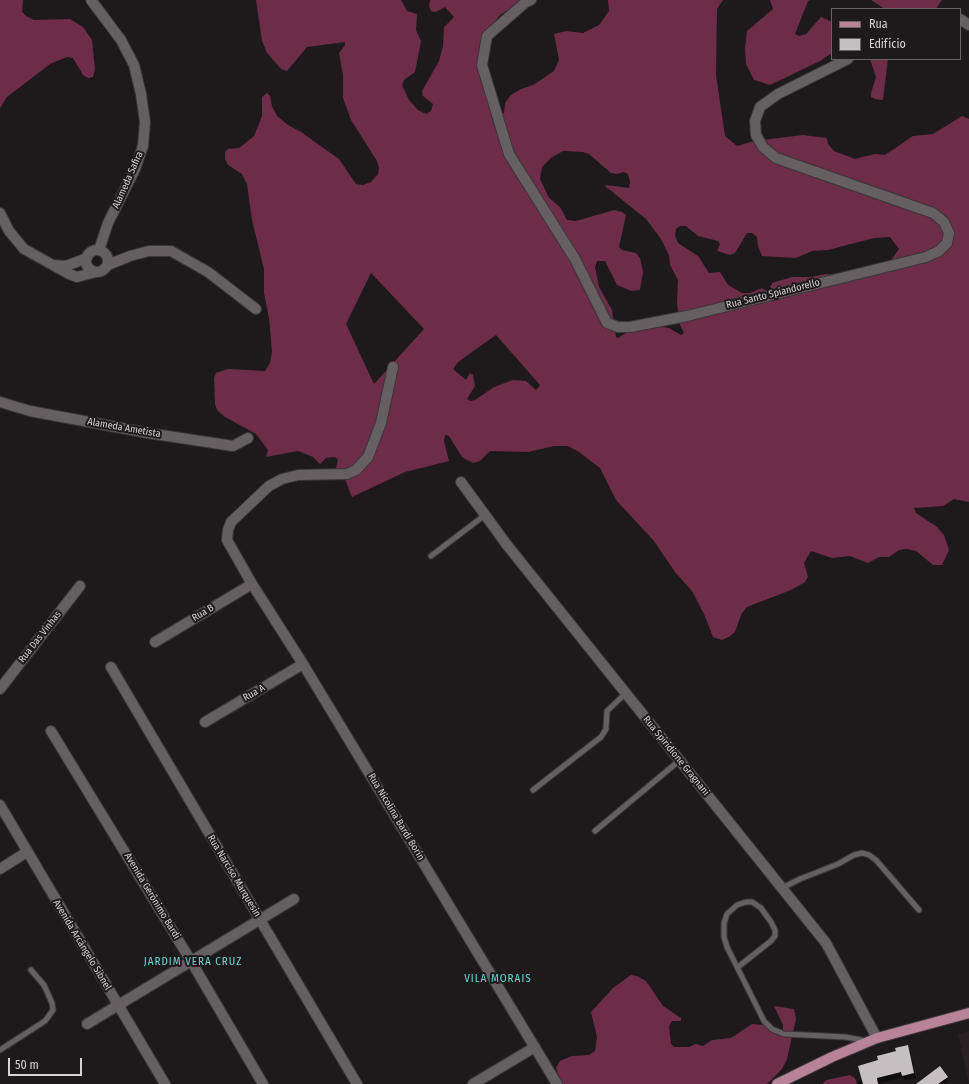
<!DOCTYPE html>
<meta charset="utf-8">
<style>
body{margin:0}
#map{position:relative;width:969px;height:1084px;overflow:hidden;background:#1e1a1b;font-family:"Fira Sans Condensed",sans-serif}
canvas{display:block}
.legend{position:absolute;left:831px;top:8px;width:130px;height:52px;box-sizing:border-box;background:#1e1a1b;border:1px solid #686465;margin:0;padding:5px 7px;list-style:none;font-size:12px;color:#d7d4d5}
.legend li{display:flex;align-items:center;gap:8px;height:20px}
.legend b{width:20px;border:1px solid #686465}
.scale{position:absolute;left:8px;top:1058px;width:74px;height:18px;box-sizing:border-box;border:2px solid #d7d4d5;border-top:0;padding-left:5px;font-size:12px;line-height:14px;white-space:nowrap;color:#d7d4d5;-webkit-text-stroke:3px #1e1a1b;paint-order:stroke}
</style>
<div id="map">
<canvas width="969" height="1084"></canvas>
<ul class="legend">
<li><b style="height:5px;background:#b88396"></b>Rua</li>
<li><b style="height:11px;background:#c5bfc1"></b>Edifício</li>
</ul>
<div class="scale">50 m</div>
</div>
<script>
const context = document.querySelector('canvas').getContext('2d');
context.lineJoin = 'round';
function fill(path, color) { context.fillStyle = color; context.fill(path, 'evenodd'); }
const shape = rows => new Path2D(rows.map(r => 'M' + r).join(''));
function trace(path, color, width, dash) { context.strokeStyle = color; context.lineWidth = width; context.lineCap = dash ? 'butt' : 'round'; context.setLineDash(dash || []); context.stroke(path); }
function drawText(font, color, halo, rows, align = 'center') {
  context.font = font + ' "Fira Sans Condensed",sans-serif'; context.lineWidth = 4; context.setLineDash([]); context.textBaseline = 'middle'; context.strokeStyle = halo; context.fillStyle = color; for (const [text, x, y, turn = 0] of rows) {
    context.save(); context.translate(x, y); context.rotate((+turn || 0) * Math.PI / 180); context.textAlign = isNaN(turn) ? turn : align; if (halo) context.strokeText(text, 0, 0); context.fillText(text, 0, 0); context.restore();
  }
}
const built = shape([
 [969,1031,969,1084,958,1034]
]);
const forest = shape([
 [0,0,23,0,22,12,26,16,34,20,70,19,83,27,92,40,95,69,93,77,88,78,83,75,73,58,67,57,50,64,7,97,0,108],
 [256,0,401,0,407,11,417,14,416,30,421,41,415,72,404,80,402,85,409,100,418,110,426,114,431,111,433,104,423,96,422,91,439,61,443,46,444,27,454,17,445,7,436,12,431,11,429,6,430,0,523,0,516,10,508,10,500,15,484,34,479,47,480,64,499,115,504,113,505,103,511,95,521,89,533,85,554,71,559,60,554,34,566,31,583,33,599,25,609,11,608,0,723,0,717,9,716,75,725,136,737,146,754,141,803,135,827,138,828,144,834,151,855,159,875,154,885,155,913,136,933,134,962,116,969,119,969,502,954,499,943,506,914,508,916,513,937,527,944,535,949,550,942,565,933,565,916,551,907,549,899,550,889,557,879,557,868,563,850,556,832,558,811,551,804,563,808,577,805,582,791,590,747,607,742,613,735,632,729,637,722,640,713,637,704,614,692,591,675,572,654,541,616,500,600,468,579,452,568,446,554,446,528,452,490,451,480,461,473,463,462,457,449,436,445,435,444,441,449,461,405,472,352,497,344,477,336,468,338,459,334,457,326,458,320,464,313,457,298,451,266,457,268,450,256,434,225,417,217,410,215,404,214,378,216,373,228,369,265,371,270,363,272,352,269,318,264,293,264,269,252,220,247,184,242,174,228,165,225,159,225,152,228,149,239,148,254,136,262,116,262,97,267,93,270,96,272,106,277,116,288,125,301,132,339,159,356,184,363,185,371,182,378,174,379,168,377,161,351,120,343,98,343,75,339,53,345,45,345,42,307,47,287,71,281,69,267,53,262,41],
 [563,151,583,152,589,154,611,173,617,174,624,172,628,174,630,182,629,188,606,185,605,186,646,219,661,239,669,255,670,265,678,280,677,303,680,325,684,333,681,335,669,328,650,325,634,328,618,338,616,337,612,310,599,287,595,267,597,261,605,261,617,285,631,291,640,290,643,272,640,258,636,253,622,250,619,247,626,215,622,212,614,210,576,221,567,220,560,207,549,198,540,179,542,167,551,158],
 [680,226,686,226,698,236,718,241,720,244,717,251,730,255,735,253,747,233,752,233,757,237,758,246,762,256,796,258,812,251,828,250,874,238,890,237,899,249,889,263,843,275,826,274,811,277,792,277,772,283,772,285,770,286,772,291,770,293,762,288,750,293,742,293,728,285,720,272,709,273,698,256,678,243,675,235,676,229],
 [371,273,424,329,374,384,346,324],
 [496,335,540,385,536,390,526,381,513,380,494,387,475,400,470,401,467,399,475,386,473,375,470,373,466,380,453,369,458,362],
 [770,0,810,0,808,1,795,34,799,36,806,34,821,17,832,22,832,53,820,61,770,85,754,80,746,64,745,48,747,31,773,9],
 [871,0,942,0,936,9,885,9],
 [870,59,888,59,883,100,875,99,871,97,871,93,876,77],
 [631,975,637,976,646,981,663,1006,681,1018,681,1021,672,1021,669,1026,671,1044,674,1047,689,1047,696,1044,703,1046,712,1040,731,1038,752,1024,763,1025,778,1033,783,1031,783,1025,774,1006,794,1009,796,1019,787,1059,782,1069,767,1084,561,1084,556,1068,560,1061,572,1056,589,1055,595,1051,597,1037,591,1012,613,988],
 [850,1075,855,1078,857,1084,823,1084,826,1080]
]);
const shadow = shape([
 [908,1046,910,1051,916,1078,905,1080,903,1077,879,1084,858,1084,858,1081,863,1080,879,1061],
 [947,1077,949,1081,945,1084,925,1084]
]);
const building = shape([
 [908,1045,914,1073,902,1076,901,1072,877,1078,878,1084,863,1084,858,1066,878,1060,877,1056,896,1051,895,1048],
 [940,1066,948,1077,938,1084,916,1084]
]);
const lane = shape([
 [431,556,485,515],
 [533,790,601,737,606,729,607,711,626,693],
 [595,831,680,760],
 [782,888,800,879,838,864,854,855,862,853,869,855,876,860,919,910],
 [738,967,771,941,775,936,775,930,771,922,761,908,752,902,746,902,737,905,727,914,724,923,724,937,727,947,764,1021,772,1029,784,1034,846,1037,866,1041],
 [0,1050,45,1021,53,1010,52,1003,44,985,31,970]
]);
const street = shape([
 [91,0,121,40,134,65,141,94,145,122,143,146,135,169,108,223,99,250],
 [531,0,526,2,487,36,482,65,509,154,575,259,607,323,618,327,630,327,687,316,926,257,939,251,947,243,949,233,944,222,933,213,776,158,763,147,756,135,755,121,760,107,778,94,848,59],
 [960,19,969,25],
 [0,213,9,231,24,249,69,274,77,277,96,272],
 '86 261a11 11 0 1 1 22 0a11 11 0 1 1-22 0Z',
 [54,265,66,266,87,258],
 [108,265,130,256,149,251,171,251,208,272,256,309],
 [393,367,381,423,368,457,356,470,347,474,298,475,282,479,269,486,231,522,228,530,227,540,252,584,303,664,557,1084],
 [0,402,30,411,148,433,233,446,248,438],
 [461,482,507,545,826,943,877,1038],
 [155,642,252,584],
 [111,667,357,1084],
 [0,689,80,586],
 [205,722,303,664],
 [51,731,191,961,263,1084],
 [0,805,165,1084],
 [0,869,27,852],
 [87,1024,294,899],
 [473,1084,535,1047]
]);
const primary = shape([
 [777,1084,832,1057,877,1038,969,1013]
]);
const streetNames = [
 ["Alameda Safira",128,180,-66],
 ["Rua Santo Spiandorello",773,294,-14],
 ["Alameda Ametista",124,428,10],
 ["Rua B",203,613,-31],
 ["Rua Das Vinhas",40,637,-52],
 ["Rua A",254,693,-30],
 ["Rua Spiridione Gragnani",676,756,51],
 ["Rua Nicolina Bardi Borin",396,817,59],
 ["Rua Narciso Marquesin",234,876,59],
 ["Avenida Gerônimo Bardi",152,896,59],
 ["Avenida Arcângelo Sibnel",82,945,59]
];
const neighbourhoodNames = [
 ["JARDIM VERA CRUZ",193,962],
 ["VILA MORAIS",498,979]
];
fill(built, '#2a1f23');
fill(forest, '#6d2c47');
fill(shadow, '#0007');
fill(building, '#c5bfc1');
trace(lane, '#3a3738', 7);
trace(street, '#3a3738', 12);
trace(primary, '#3a3738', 12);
trace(lane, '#655f61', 5);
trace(street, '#655f61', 10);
trace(primary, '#b88396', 10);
drawText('10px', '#d7d4d5', '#1e1a1b', streetNames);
context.letterSpacing = '1px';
drawText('11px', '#68d5d7', '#1e1a1b', neighbourhoodNames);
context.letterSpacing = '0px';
</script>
